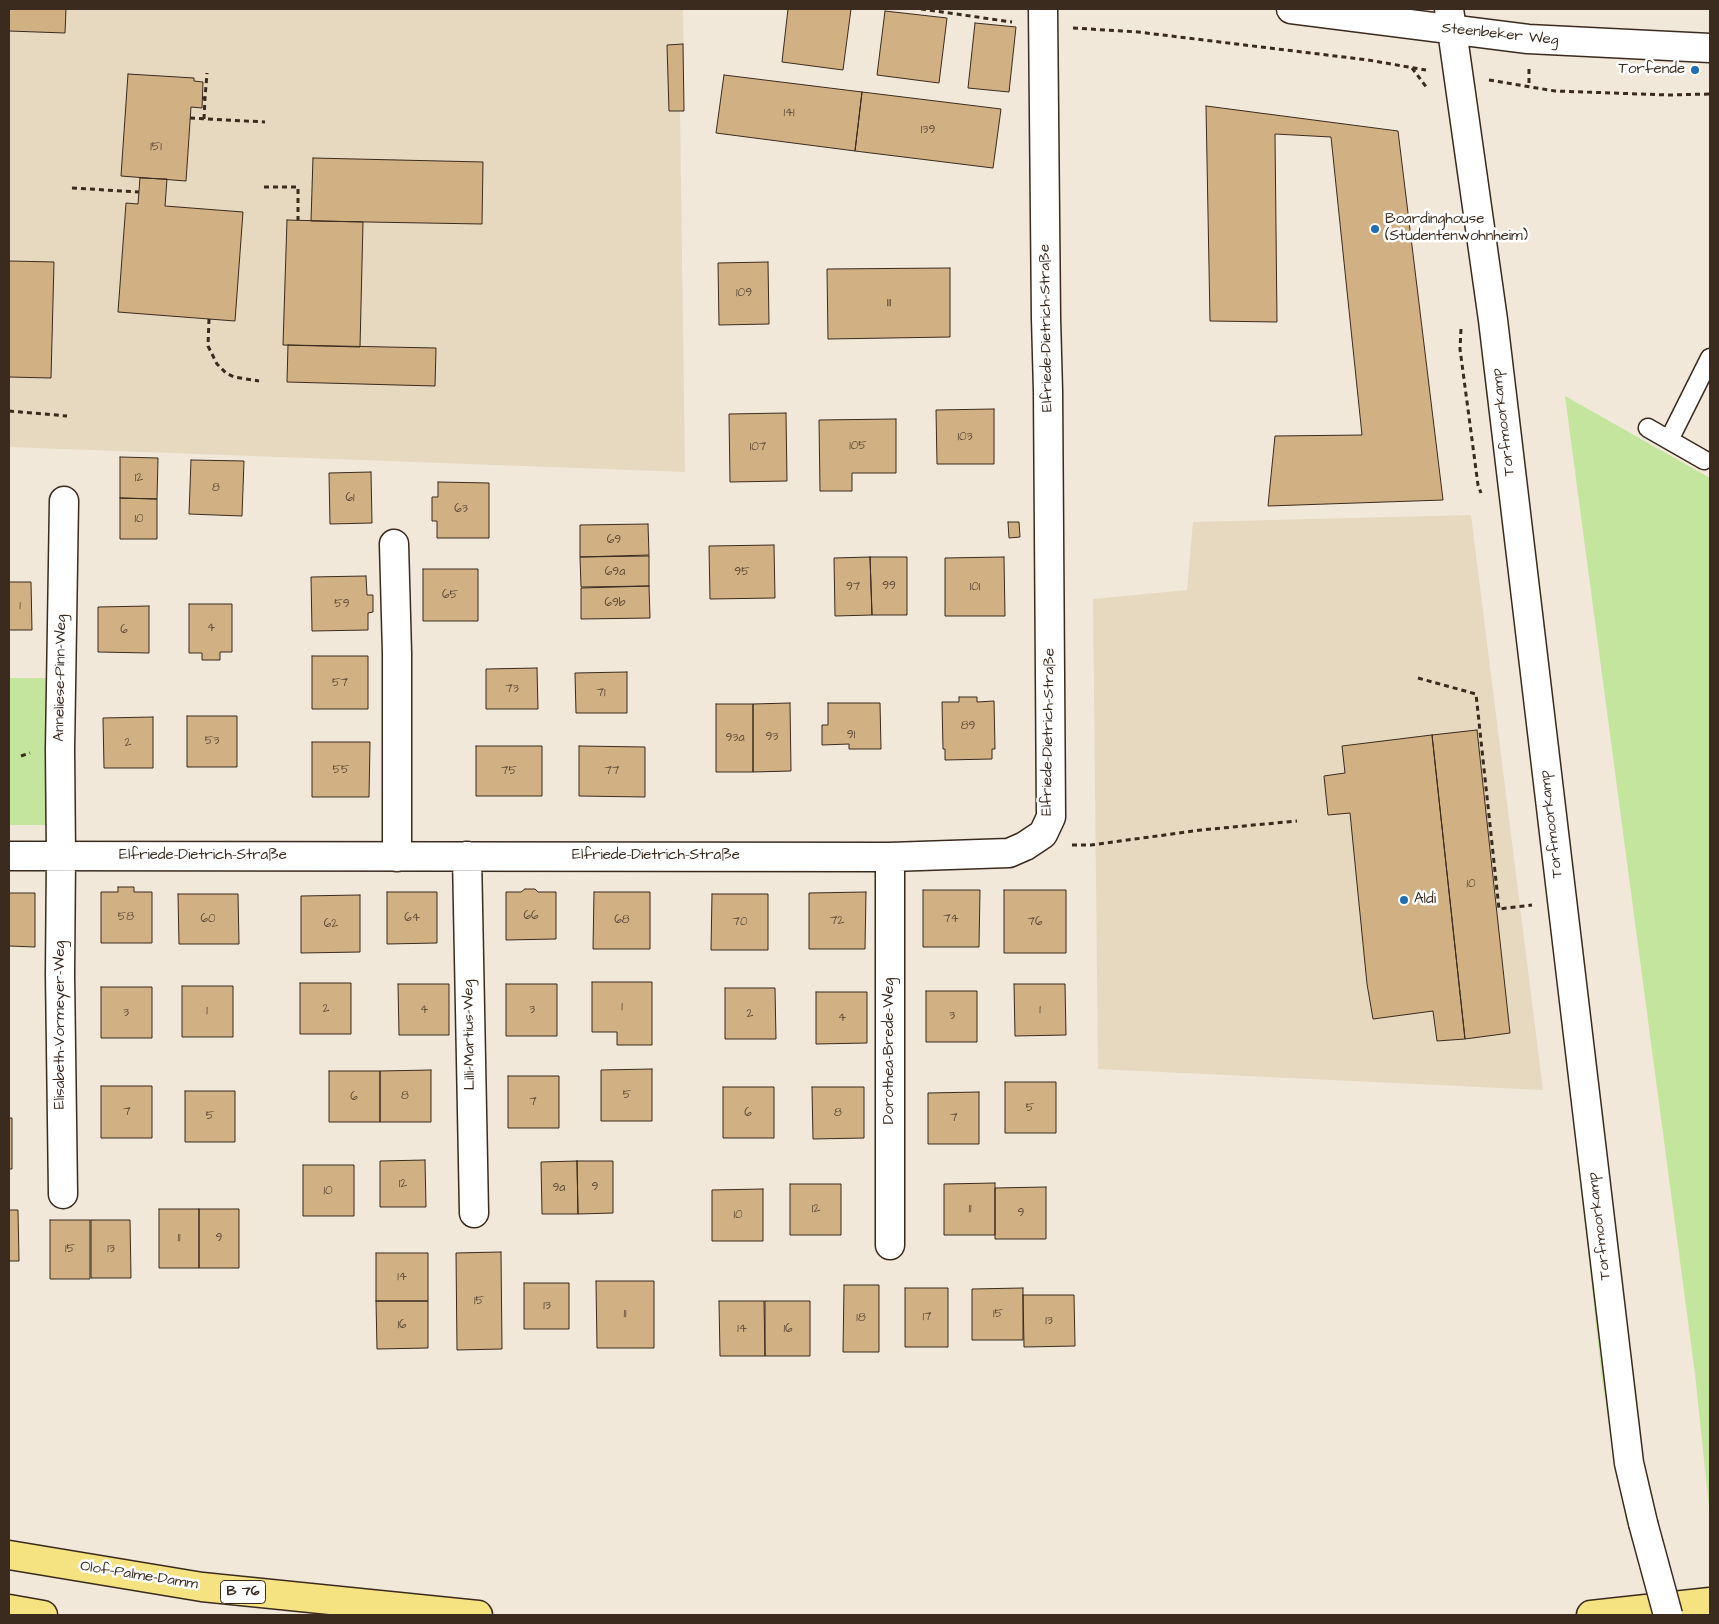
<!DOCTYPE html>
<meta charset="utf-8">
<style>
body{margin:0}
#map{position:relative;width:1719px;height:1624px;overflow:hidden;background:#f1e8da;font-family:"Architects Daughter",sans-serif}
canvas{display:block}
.frame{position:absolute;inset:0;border:10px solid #3b2a1e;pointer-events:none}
</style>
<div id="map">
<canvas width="1719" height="1624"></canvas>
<div class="frame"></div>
</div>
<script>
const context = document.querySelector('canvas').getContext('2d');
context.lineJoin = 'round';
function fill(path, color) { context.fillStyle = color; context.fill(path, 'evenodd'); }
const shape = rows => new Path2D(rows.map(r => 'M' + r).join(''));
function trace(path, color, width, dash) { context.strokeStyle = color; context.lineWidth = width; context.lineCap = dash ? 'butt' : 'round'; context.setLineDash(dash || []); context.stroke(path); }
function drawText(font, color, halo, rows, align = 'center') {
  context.font = font + ' "Architects Daughter",sans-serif'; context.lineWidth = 5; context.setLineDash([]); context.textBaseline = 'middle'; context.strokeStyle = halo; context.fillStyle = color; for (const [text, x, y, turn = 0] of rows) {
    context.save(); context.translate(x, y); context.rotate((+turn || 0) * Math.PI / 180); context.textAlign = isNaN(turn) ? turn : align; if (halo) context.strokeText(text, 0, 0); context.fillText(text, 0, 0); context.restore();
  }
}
const built = shape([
 [9,9,683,9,684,111,680,111,685,472,9,447],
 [1471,515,1543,1090,1098,1069,1093,599,1187,590,1193,522]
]);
const green = shape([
 [1565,396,1710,478,1710,1517,1695,1374],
 [9,678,50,678,49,825,9,825],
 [1556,953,1632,1524,1627,1525,1614,1460,1601,1372]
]);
const building = shape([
 [9,9,66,9,65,33,9,31,9,9],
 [788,9,851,9,843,70,782,62,788,9],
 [885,11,947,18,939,83,877,75,885,11],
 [975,23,1016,27,1009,92,968,88,975,23],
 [683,44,684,111,669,111,667,45,683,44],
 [128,74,194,78,194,81,203,82,202,108,191,107,186,181,121,176,128,74],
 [724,75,862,92,855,151,716,133,724,75],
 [862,92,1001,109,993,168,855,151,862,92],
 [1206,106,1398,131,1443,500,1268,506,1275,436,1362,435,1331,137,1275,134,1277,322,1210,321,1206,106],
 [313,158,483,162,482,224,311,221,313,158],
 [140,178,167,179,165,206,243,212,235,321,118,312,126,203,138,204,140,178],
 [287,220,363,222,360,347,283,345,287,220],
 [9,261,54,262,51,378,9,377,9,261],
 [768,262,769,324,719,325,718,263,768,262],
 [950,268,950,337,828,339,827,269,950,268],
 [288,345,436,348,435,386,287,382,288,345],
 [994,409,994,464,937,464,936,410,994,409],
 [786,413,787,481,730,482,729,414,786,413],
 [896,419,896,473,852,473,852,491,820,491,819,420,896,419],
 [120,457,158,458,157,499,120,498,120,457],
 [191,460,244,461,242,516,189,514,191,460],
 [371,472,372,523,330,524,329,473,371,472],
 [438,482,489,483,489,538,437,538,437,521,432,521,432,497,438,497,438,482],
 [120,498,157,499,157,539,120,539,120,498],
 [1008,522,1019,522,1020,537,1009,538,1008,522],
 [648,524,649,555,580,557,580,525,648,524],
 [774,545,775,598,710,599,709,546,774,545],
 [649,556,649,586,581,587,580,557,649,556],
 [870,557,907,557,907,615,872,615,870,557],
 [870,557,872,615,835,616,834,558,870,557],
 [1004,557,1005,616,945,616,945,558,1004,557],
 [423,569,478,569,478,621,423,621,423,569],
 [366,576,367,595,373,595,373,612,368,613,368,630,312,631,311,577,366,576],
 [9,582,31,582,32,630,9,630,9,582],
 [649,586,650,618,581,619,581,588,649,586],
 [189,604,232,604,232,652,220,652,220,660,202,660,202,653,189,653,189,604],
 [149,606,149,653,98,652,98,607,149,606],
 [312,656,368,656,368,709,312,709,312,656],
 [537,668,538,709,486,709,486,669,537,668],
 [627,672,627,713,576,713,575,673,627,672],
 [959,697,977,697,977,702,994,701,995,749,992,749,992,759,945,760,945,749,943,749,942,702,959,702,959,697],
 [790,703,791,771,753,772,753,704,790,703],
 [828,703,880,703,881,749,849,749,849,744,822,745,822,725,828,725,828,703],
 [716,704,753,704,753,772,716,772,716,704],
 [187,716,237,716,237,767,187,767,187,716],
 [153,717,153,768,104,768,103,718,153,717],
 [1477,730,1510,1033,1465,1039,1432,735,1477,730],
 [1432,735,1465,1039,1437,1041,1433,1011,1373,1019,1367,984,1350,813,1328,815,1324,776,1345,773,1342,746,1432,735],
 [312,742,370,742,369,797,312,797,312,742],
 [476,746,542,746,542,796,476,796,476,746],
 [579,746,645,747,645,797,579,796,579,746],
 [118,887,134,887,134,892,152,892,152,943,101,943,101,892,118,892,118,887],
 [525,889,535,889,538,892,556,892,556,939,506,940,506,892,521,892,525,889],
 [923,890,980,890,979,947,923,947,923,890],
 [1004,890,1066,890,1066,953,1004,953,1004,890],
 [387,892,437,892,437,943,387,944,387,892],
 [594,892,650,892,650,949,593,949,594,892],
 [866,892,865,949,809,949,809,893,866,892],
 [9,893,35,893,35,947,9,946,9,893],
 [178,894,238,894,239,944,179,944,178,894],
 [712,894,768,894,768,950,711,950,712,894],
 [360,895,360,952,301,953,301,896,360,895],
 [592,982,652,982,652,1045,617,1045,617,1032,592,1032,592,982],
 [300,983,351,983,351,1034,300,1034,300,983],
 [398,984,449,984,449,1035,399,1035,398,984],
 [506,984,557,984,557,1036,506,1036,506,984],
 [1014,984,1065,984,1066,1035,1015,1036,1014,984],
 [182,986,233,986,233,1037,182,1037,182,986],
 [101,987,152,987,152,1038,101,1038,101,987],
 [725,988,775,988,776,1039,725,1039,725,988],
 [926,991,977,991,977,1042,926,1042,926,991],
 [816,992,867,992,867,1043,816,1044,816,992],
 [652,1069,652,1121,601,1121,601,1070,652,1069],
 [431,1070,431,1122,380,1122,380,1071,431,1070],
 [329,1071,380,1071,380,1122,329,1122,329,1071],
 [508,1076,559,1076,559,1128,508,1128,508,1076],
 [1005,1082,1056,1082,1056,1133,1005,1133,1005,1082],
 [101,1086,152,1086,152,1138,101,1138,101,1086],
 [723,1087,774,1087,774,1138,723,1138,723,1087],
 [812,1087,864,1087,864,1138,813,1139,812,1087],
 [185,1091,235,1091,235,1142,185,1142,185,1091],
 [979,1092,979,1144,928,1144,928,1093,979,1092],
 [9,1118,12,1118,12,1169,9,1169,9,1118],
 [425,1160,426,1207,380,1207,380,1161,425,1160],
 [577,1161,613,1161,613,1213,578,1214,577,1161],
 [577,1161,578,1214,542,1214,541,1162,577,1161],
 [303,1165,354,1165,354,1216,303,1216,303,1165],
 [995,1183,995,1235,944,1235,944,1184,995,1183],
 [790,1184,841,1184,841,1235,790,1235,790,1184],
 [1046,1187,1046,1239,995,1239,995,1188,1046,1187],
 [763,1189,763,1241,712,1241,712,1190,763,1189],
 [159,1209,199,1209,199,1268,159,1268,159,1209],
 [199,1209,239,1209,239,1268,199,1268,199,1209],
 [9,1210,18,1210,19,1261,9,1261,9,1210],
 [50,1220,90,1220,90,1279,50,1279,50,1220],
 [91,1220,130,1220,131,1278,91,1278,91,1220],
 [501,1252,502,1349,457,1350,456,1253,501,1252],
 [376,1253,428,1253,428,1301,376,1301,376,1253],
 [596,1281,654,1281,654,1348,597,1348,596,1281],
 [524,1283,569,1283,569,1329,524,1329,524,1283],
 [844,1285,879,1285,879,1352,843,1352,844,1285],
 [905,1288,948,1288,948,1347,905,1347,905,1288],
 [1023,1288,1023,1340,972,1340,972,1289,1023,1288],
 [1023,1295,1074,1295,1075,1346,1024,1347,1023,1295],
 [376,1301,428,1301,428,1348,377,1349,376,1301],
 [719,1301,764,1301,765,1356,720,1356,719,1301],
 [765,1301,810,1301,810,1356,765,1356,765,1301]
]);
const path = shape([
 [921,9,1012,22],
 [1073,28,1138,32,1368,60,1426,70],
 [1412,68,1427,88],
 [1529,69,1529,87],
 [1489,80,1555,91,1669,95,1710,94],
 [202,98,205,98,207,73],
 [190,118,265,122],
 [204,119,205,98],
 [264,187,298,187,298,220],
 [72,188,139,192],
 [209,319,208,346,217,364,226,373,234,377,259,381],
 [1461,329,1460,349,1478,485,1481,493],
 [9,411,67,416],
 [1418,678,1476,694,1499,909,1532,905],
 [21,756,30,753],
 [1072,845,1091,845,1201,830,1297,821]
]);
const lane = shape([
 [1648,428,1669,440,1710,358],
 [1669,440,1704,460]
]);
const street = shape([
 [1449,9,1452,30],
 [394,544,397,653,397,857],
 [9,856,890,857,1009,853,1025,846,1043,834,1051,817,1048,391,1046,318,1043,9],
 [467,856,474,1213],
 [63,1194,60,974,61,856,60,749,64,501],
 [890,1245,890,857]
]);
const secondary = shape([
 [1291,9,1528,39,1710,48],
 [1452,30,1493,320,1629,1463,1643,1523]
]);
const highway = shape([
 [9,1555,202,1587,478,1615],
 [9,1609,43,1615],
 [1591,1615,1710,1602]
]);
const secondaryBridge = shape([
 [1643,1523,1668,1615]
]);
const markers = [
 [1695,70,5,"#1f6fb2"],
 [1375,229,5,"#1f6fb2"],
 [1404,900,5,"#1f6fb2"]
];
const numberNames = [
 ["141",789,113],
 ["139",928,130],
 ["151",156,147],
 ["109",744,293],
 ["111",889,303],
 ["103",965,437],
 ["105",858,446],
 ["107",758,447],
 ["12",139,478],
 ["8",216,488],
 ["61",350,498],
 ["63",461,509],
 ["10",139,519],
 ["69",614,540],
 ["69a",615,572],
 ["95",742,572],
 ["99",889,586],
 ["97",853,587],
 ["101",975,587],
 ["65",450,595],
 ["69b",615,603],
 ["59",342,604],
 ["1",20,606],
 ["4",211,628],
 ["6",124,630],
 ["57",340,683],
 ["73",512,689],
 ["71",601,693],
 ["89",968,726],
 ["91",851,735],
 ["93",772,737],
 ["93a",735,738],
 ["53",212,741],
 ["2",128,743],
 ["55",341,770],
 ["75",509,771],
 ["77",612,771],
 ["10",1471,884],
 ["66",531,916],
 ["58",126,917],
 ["64",412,918],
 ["60",208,919],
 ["74",951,919],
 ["68",622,920],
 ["72",837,921],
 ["70",740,922],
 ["76",1035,922],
 ["62",331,924],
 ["1",622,1007],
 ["2",326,1009],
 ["4",424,1010],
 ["3",532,1010],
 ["1",1040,1010],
 ["1",207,1011],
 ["3",126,1013],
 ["2",750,1014],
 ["3",952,1016],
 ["4",842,1018],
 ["5",627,1095],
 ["8",405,1096],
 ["6",354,1097],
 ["7",533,1102],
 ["5",1030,1108],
 ["7",127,1112],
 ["6",748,1113],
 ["8",838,1113],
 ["5",210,1116],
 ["7",954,1118],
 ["12",403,1184],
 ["9",595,1187],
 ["9a",559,1188],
 ["10",328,1191],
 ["12",816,1209],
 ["11",970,1209],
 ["9",1021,1213],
 ["10",738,1215],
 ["11",179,1238],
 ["9",219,1238],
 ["15",70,1249],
 ["13",111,1249],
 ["14",402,1277],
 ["15",479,1301],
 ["13",547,1306],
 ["11",625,1314],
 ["15",998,1314],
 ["17",927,1317],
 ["18",861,1318],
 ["13",1049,1321],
 ["16",402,1325],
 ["14",742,1329],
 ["16",788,1329]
];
const shields = [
 [243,1592,45]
];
const shieldNames = [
 ["B 76",243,1592]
];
const streetNames = [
 ["Steenbeker Weg",1500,35,6],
 ["Elfriede-Dietrich-Straße",1047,328,-91],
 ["Torfmoorkamp",1504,422,-97],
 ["Anneliese-Pinn-Weg",61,678,-89],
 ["Elfriede-Dietrich-Straße",1049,732,-89],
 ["Torfmoorkamp",1552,824,-97],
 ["Elfriede-Dietrich-Straße",203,856],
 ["Elfriede-Dietrich-Straße",656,856],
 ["Elisabeth-Vormeyer-Weg",61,1025,-90],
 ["Lilli-Martius-Weg",470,1035,-91],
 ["Dorothea-Brede-Weg",890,1051,-90],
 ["Torfmoorkamp",1600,1226,-97],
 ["Olof-Palme-Damm",139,1576,9]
];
const poiNames = [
 ["Torfende",1685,70,"right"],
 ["Boardinghouse",1385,220],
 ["(Studentenwohnheim)",1385,237],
 ["Aldi",1414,900]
];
fill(built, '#e7d8c0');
fill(green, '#c4e59e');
fill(building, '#d1b184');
trace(building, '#3b2a1e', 1);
trace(lane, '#3b2a1e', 21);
trace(street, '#3b2a1e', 31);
trace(secondary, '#3b2a1e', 31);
trace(highway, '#3b2a1e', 31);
trace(path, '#3b2a1e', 3, [5, 4]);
trace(lane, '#fff', 18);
trace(street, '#fff', 28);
trace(secondary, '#fff', 28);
trace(highway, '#f5e381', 28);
trace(secondaryBridge, '#3b2a1e', 31, []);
trace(secondaryBridge, '#fff', 28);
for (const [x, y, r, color] of markers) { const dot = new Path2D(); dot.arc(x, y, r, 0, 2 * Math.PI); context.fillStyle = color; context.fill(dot); trace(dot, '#fff', 2); }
drawText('12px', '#604c38', null, numberNames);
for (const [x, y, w] of shields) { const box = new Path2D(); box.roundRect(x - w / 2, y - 11.5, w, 23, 4); context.fillStyle = '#fff'; context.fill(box); trace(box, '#3b2a1e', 1); }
drawText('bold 14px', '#3b2a1e', null, shieldNames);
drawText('15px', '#3b2a1e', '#fff', streetNames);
drawText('15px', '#3b2a1e', '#fff', poiNames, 'left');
</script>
